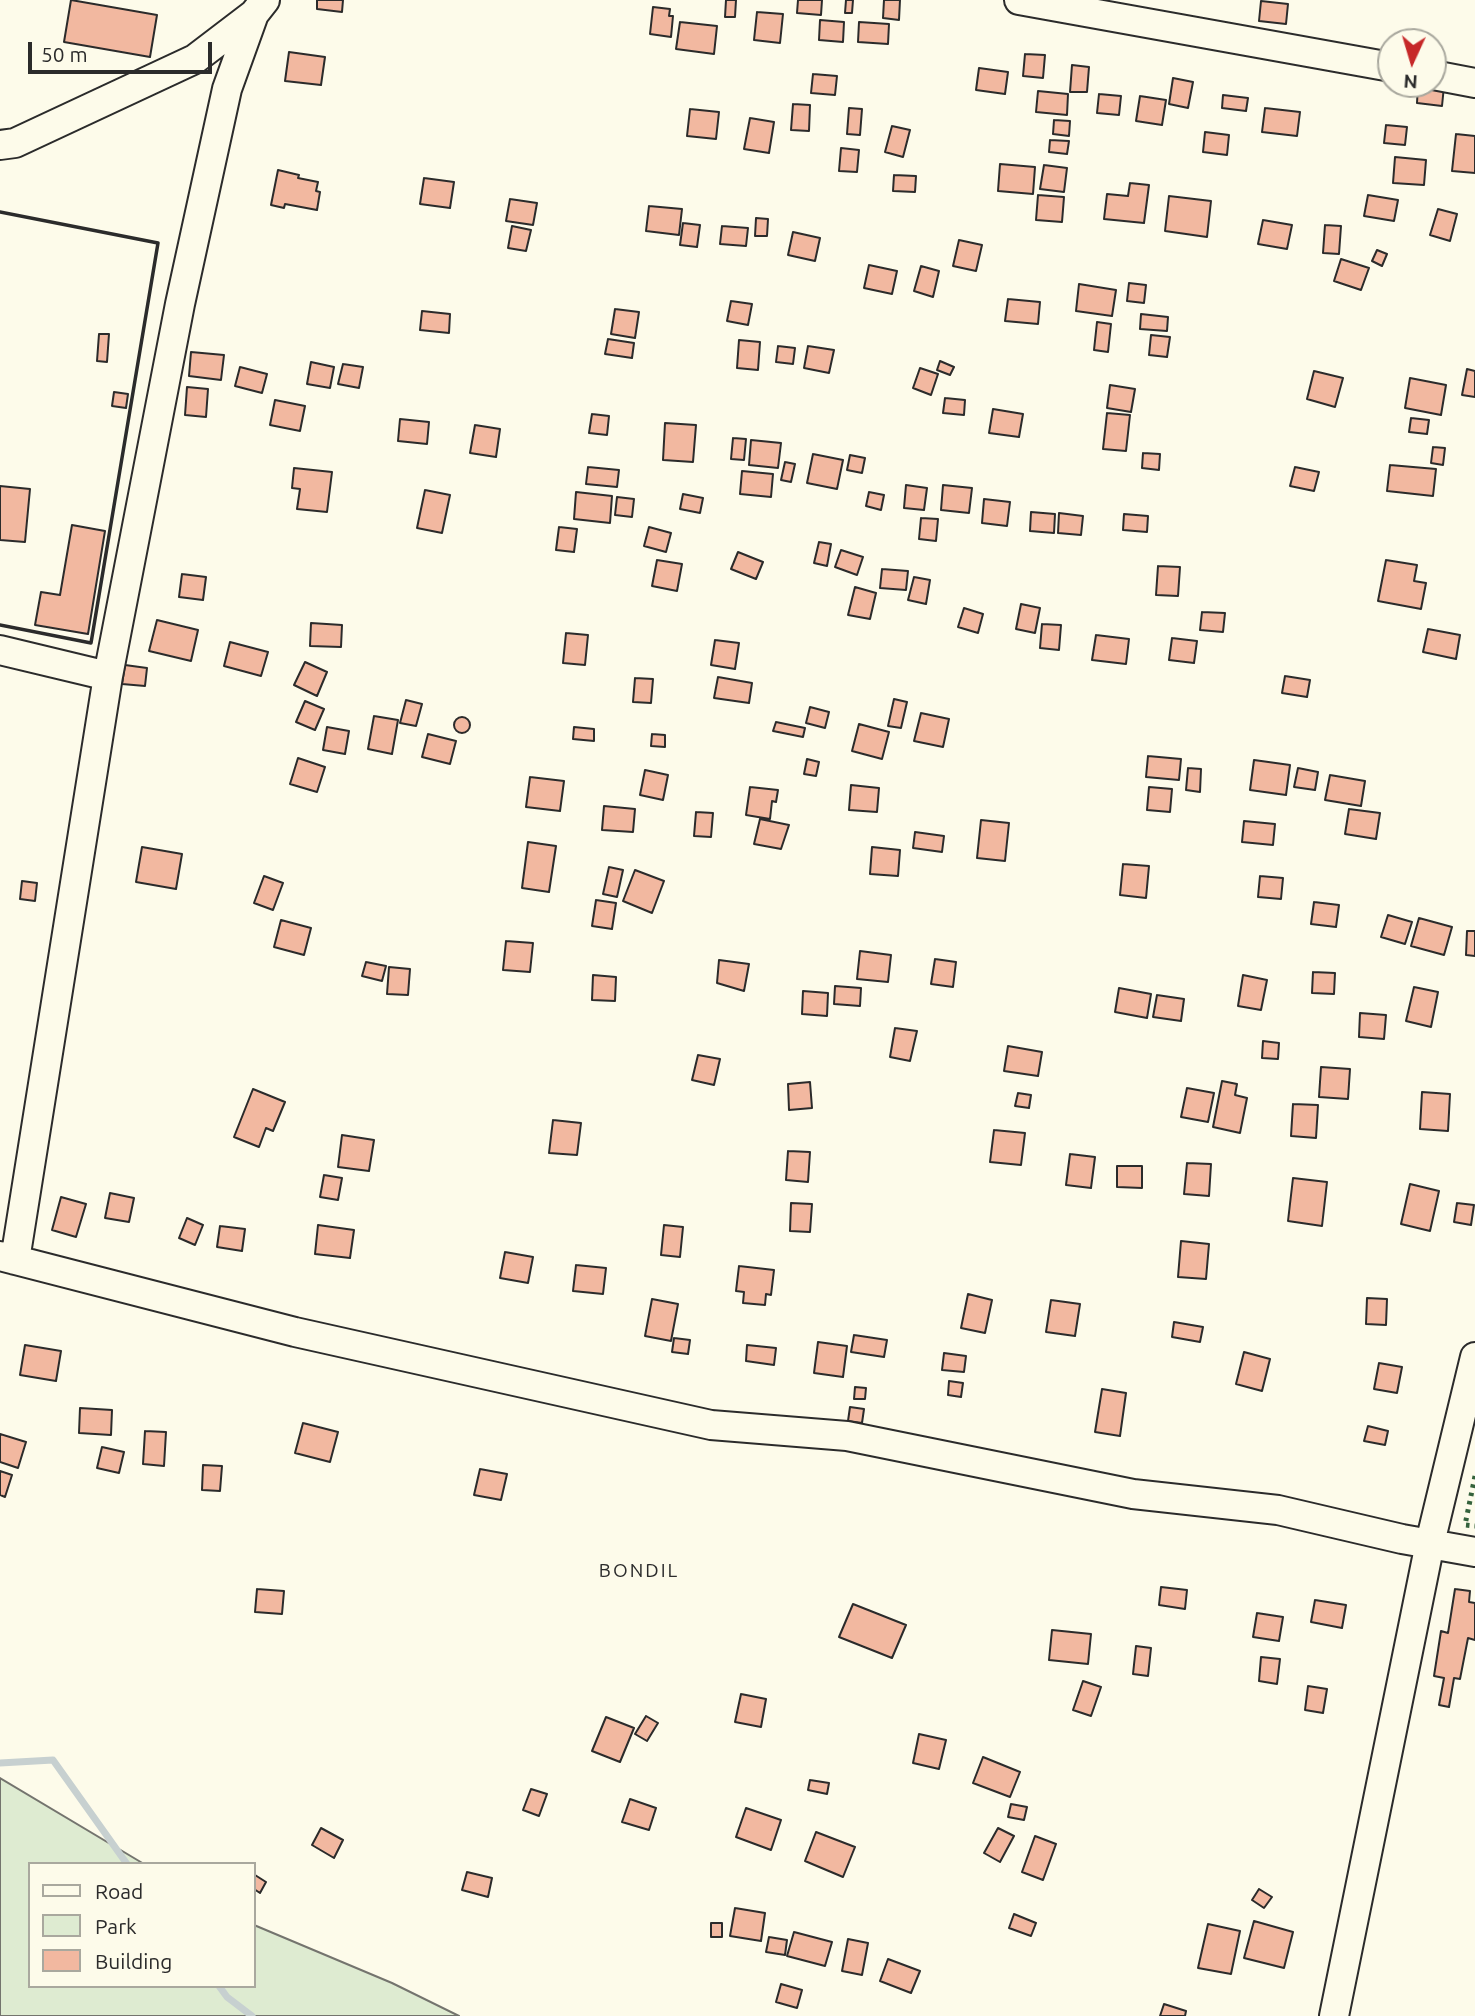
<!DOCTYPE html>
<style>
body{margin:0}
#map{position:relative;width:1475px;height:2016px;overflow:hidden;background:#fdfbea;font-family:Ubuntu,sans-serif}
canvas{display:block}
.legend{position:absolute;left:28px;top:1862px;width:228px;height:126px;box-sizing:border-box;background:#fdfbea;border:2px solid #a9a89e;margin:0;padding:9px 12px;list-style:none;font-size:21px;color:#2b2b2b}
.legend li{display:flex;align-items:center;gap:14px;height:35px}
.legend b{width:35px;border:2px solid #a9a89e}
.north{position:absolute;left:1377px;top:28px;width:70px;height:70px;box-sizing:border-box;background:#fdfbea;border:2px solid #a9a89e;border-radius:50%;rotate:184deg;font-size:19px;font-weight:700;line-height:28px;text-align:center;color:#2b2b2b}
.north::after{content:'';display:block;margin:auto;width:24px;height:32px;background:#c62828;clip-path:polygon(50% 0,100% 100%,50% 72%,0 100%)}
.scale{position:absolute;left:28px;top:42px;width:184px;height:32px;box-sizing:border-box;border:4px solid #2b2b2b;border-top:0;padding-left:9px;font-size:21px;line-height:24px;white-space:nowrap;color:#2b2b2b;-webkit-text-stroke:5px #fdfbea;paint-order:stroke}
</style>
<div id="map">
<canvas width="1475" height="2016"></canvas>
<ul class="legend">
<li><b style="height:9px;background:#fdfbea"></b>Road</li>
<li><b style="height:19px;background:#deebd1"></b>Park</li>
<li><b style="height:19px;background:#f2b8a0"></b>Building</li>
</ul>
<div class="north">N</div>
<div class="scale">50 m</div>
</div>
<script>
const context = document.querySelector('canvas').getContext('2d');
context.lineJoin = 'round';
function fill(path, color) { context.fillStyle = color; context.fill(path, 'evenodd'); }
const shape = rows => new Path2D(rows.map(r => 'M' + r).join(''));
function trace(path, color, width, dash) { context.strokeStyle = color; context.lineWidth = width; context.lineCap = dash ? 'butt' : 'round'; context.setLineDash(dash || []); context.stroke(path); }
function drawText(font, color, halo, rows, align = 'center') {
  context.font = font + ' Ubuntu,sans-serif'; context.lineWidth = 5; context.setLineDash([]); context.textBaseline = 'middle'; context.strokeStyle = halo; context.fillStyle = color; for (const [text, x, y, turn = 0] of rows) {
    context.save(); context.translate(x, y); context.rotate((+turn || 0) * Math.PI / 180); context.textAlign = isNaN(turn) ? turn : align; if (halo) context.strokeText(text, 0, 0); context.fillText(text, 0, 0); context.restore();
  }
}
const green = shape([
 [0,1778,144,1864,30,1864,30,1986,254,1986,254,1925,392,1983,459,2016,0,2016,0,1778]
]);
const stream = shape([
 [0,1763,53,1760,127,1864],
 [219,1986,227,1997,252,2016]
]);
const building = shape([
 [71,0,157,15,150,57,64,42,71,0],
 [317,0,343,0,342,12,317,9,317,0],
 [726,0,736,0,735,17,725,17,726,0],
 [798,0,822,0,821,15,797,13,798,0],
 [846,0,853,0,852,13,845,13,846,0],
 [884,0,900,0,899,20,883,18,884,0],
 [1261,1,1288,4,1286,24,1259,21,1261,1],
 [653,7,670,9,669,16,673,16,671,37,650,34,653,7],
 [757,12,783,14,780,43,754,40,757,12],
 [820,20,844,22,843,42,819,40,820,20],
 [680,22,717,26,714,54,676,49,680,22],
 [859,22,889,24,888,44,858,42,859,22],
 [289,52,325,57,321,85,285,81,289,52],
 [1025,54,1045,55,1043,78,1023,76,1025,54],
 [1072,65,1089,67,1087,92,1070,92,1072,65],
 [979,68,1008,72,1005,94,976,90,979,68],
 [813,74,837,76,835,95,811,93,813,74],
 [1173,78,1193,82,1188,108,1169,104,1173,78],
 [1418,84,1444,86,1442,106,1417,103,1418,84],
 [1038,91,1068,94,1067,115,1036,112,1038,91],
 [1099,94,1121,96,1119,115,1097,113,1099,94],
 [1223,95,1248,98,1246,111,1222,108,1223,95],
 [1140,96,1166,100,1162,125,1136,121,1140,96],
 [793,104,810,105,809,131,791,130,793,104],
 [849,108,862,109,860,135,847,134,849,108],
 [1265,108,1300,112,1297,136,1262,132,1265,108],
 [690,109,719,112,716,139,687,136,690,109],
 [750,118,774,122,769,153,744,149,750,118],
 [1054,120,1070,121,1069,136,1053,134,1054,120],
 [1386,125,1407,127,1405,145,1384,143,1386,125],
 [892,126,910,130,903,157,885,152,892,126],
 [1205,132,1229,135,1227,155,1203,152,1205,132],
 [1456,134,1475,136,1475,173,1452,171,1456,134],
 [1050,140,1069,141,1067,154,1049,152,1050,140],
 [841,148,859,150,857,172,839,171,841,148],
 [1395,157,1426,160,1424,185,1393,183,1395,157],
 [1000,164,1035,167,1033,194,998,191,1000,164],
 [1044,165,1067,168,1064,192,1040,189,1044,165],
 [278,170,299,175,298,178,318,182,316,191,320,192,317,210,285,204,284,208,271,205,278,170],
 [894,175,916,176,915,192,893,191,894,175],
 [424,178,454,182,450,208,420,204,424,178],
 [1130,183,1149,185,1144,223,1104,219,1107,194,1128,196,1130,183],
 [1038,195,1064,197,1062,222,1036,220,1038,195],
 [1368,195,1398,200,1394,221,1364,216,1368,195],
 [1169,196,1211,201,1207,237,1165,231,1169,196],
 [510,199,537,203,533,225,506,221,510,199],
 [649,206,682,209,679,235,646,231,649,206],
 [1438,209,1457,214,1450,241,1430,235,1438,209],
 [756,218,768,219,767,236,755,236,756,218],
 [1263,220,1292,225,1287,249,1258,244,1263,220],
 [683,223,700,225,697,247,680,245,683,223],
 [1325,225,1341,226,1339,254,1323,253,1325,225],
 [512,226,531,230,526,251,508,248,512,226],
 [722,226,748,228,746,246,720,244,722,226],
 [793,232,820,238,815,261,788,255,793,232],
 [959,240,982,245,976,271,953,266,959,240],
 [1377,250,1387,254,1382,266,1372,261,1377,250],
 [1341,259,1369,268,1361,290,1334,281,1341,259],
 [869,265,897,271,892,294,864,288,869,265],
 [921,266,939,271,933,297,914,291,921,266],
 [1129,283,1146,285,1144,303,1127,301,1129,283],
 [1079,284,1116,290,1112,316,1076,311,1079,284],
 [1008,299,1040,302,1038,324,1005,321,1008,299],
 [731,301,752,304,748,325,727,321,731,301],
 [615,309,639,312,635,338,611,334,615,309],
 [422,311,450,314,449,333,420,330,422,311],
 [1141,314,1168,317,1167,331,1140,329,1141,314],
 [1097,322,1111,324,1108,352,1094,350,1097,322],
 [99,334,109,334,107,362,97,361,99,334],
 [1151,335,1170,337,1167,357,1149,355,1151,335],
 [608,339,634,343,632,358,605,354,608,339],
 [739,340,760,342,758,370,737,368,739,340],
 [778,346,795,348,793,364,776,362,778,346],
 [808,346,834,350,829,373,804,368,808,346],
 [191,352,224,355,221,380,189,376,191,352],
 [940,361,954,367,950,375,937,370,940,361],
 [311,362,334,367,330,388,307,384,311,362],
 [343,364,363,367,359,388,338,384,343,364],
 [240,367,267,374,262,393,235,386,240,367],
 [920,368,938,374,931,395,913,388,920,368],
 [1467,369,1475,371,1475,397,1462,395,1467,369],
 [1314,371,1343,378,1335,407,1307,399,1314,371],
 [1410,378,1446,385,1441,415,1405,408,1410,378],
 [1110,385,1135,389,1131,412,1107,408,1110,385],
 [187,387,208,389,206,417,185,415,187,387],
 [114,392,128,394,126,408,112,406,114,392],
 [945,398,965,400,964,415,943,413,945,398],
 [275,400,305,406,300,431,270,425,275,400],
 [993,409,1023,414,1019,437,989,433,993,409],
 [1107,413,1130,415,1126,451,1103,449,1107,413],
 [592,414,609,416,607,435,589,433,592,414],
 [1411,418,1429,420,1427,434,1409,432,1411,418],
 [400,419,429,422,427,444,398,441,400,419],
 [665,423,696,425,693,462,663,460,665,423],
 [475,425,500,429,496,457,470,453,475,425],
 [733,438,746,439,744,460,731,459,733,438],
 [751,440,781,443,778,468,749,465,751,440],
 [1433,447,1445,448,1443,465,1431,463,1433,447],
 [1143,453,1160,454,1159,470,1142,468,1143,453],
 [813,454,843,460,837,489,807,483,813,454],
 [850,455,865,458,862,473,847,470,850,455],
 [785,462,795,464,791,482,781,480,785,462],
 [1390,465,1436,469,1433,496,1387,491,1390,465],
 [588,467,619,470,617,487,586,484,588,467],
 [1295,467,1319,472,1314,491,1290,486,1295,467],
 [294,468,332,472,327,512,297,509,300,489,292,488,294,468],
 [742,471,773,474,771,497,740,494,742,471],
 [906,485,927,488,924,510,904,508,906,485],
 [943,485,972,488,969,513,941,510,943,485],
 [0,486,30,489,25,542,0,540,0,486],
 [425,490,450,495,442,533,417,528,425,490],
 [576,492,612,496,610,523,574,519,576,492],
 [869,492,884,495,881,510,866,506,869,492],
 [683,494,703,498,700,513,680,509,683,494],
 [617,497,634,499,632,517,615,515,617,497],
 [984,499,1010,502,1007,526,982,523,984,499],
 [1031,512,1055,514,1054,533,1030,531,1031,512],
 [1059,513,1083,516,1081,535,1058,533,1059,513],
 [1124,514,1148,516,1147,532,1123,530,1124,514],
 [921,518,938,519,936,541,919,539,921,518],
 [72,525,105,531,88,634,35,625,41,592,60,595,72,525],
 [559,527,577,529,574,552,556,550,559,527],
 [649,527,671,533,666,552,644,546,649,527],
 [819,542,831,544,827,566,814,563,819,542],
 [841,550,863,557,857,575,835,567,841,550],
 [738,552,763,562,756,579,731,569,738,552],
 [657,560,682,564,677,591,652,586,657,560],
 [1386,560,1417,565,1414,581,1426,583,1421,609,1378,601,1386,560],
 [1158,566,1180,567,1178,596,1156,595,1158,566],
 [882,569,908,571,906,590,880,588,882,569],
 [182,574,206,577,203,600,179,597,182,574],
 [914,577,930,580,926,604,908,600,914,577],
 [855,587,876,593,870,619,848,615,855,587],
 [1021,604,1040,608,1035,633,1016,629,1021,604],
 [964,608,983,614,978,633,958,627,964,608],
 [1202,612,1225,613,1223,632,1200,630,1202,612],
 [157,620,198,630,191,661,149,651,157,620],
 [311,623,342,625,341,647,310,646,311,623],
 [1042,624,1061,625,1059,650,1040,648,1042,624],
 [1428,629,1460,635,1456,659,1423,652,1428,629],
 [566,633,588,635,585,665,563,663,566,633],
 [1096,635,1129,639,1126,664,1092,660,1096,635],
 [1172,638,1197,641,1194,663,1169,660,1172,638],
 [715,640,739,643,735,669,711,665,715,640],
 [230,642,268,652,261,676,224,666,230,642],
 [305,662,327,672,317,696,294,685,305,662],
 [125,665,147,668,145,686,122,684,125,665],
 [1285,676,1310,680,1307,697,1282,693,1285,676],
 [718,677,752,683,749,703,714,698,718,677],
 [635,678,653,679,651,703,633,702,635,678],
 [894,699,907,702,901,728,888,726,894,699],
 [406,700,422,704,416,726,400,723,406,700],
 [305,701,324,709,315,730,296,722,305,701],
 [810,707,829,712,825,728,806,723,810,707],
 [921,713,949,719,943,747,914,741,921,713],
 [374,716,398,720,392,754,368,749,374,716],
 '454 725a8 8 0 1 1 16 0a8 8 0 1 1-16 0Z',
 [776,722,805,728,803,737,773,731,776,722],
 [859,724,889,732,882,759,852,751,859,724],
 [327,727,349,731,345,754,323,750,327,727],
 [574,727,594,729,594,741,573,739,574,727],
 [428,734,456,741,450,764,422,757,428,734],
 [652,734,665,735,665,747,651,746,652,734],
 [1148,756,1181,759,1179,780,1146,777,1148,756],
 [298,758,325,767,317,792,290,784,298,758],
 [807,759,819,762,816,776,804,774,807,759],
 [1254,760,1290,765,1286,795,1250,790,1254,760],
 [1188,768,1201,769,1200,792,1186,790,1188,768],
 [1298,768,1318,772,1315,790,1294,787,1298,768],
 [645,770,668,775,663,800,640,795,645,770],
 [1330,775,1365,781,1361,806,1325,800,1330,775],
 [530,777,564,781,560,811,526,807,530,777],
 [851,785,879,788,877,812,849,810,851,785],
 [750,787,778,790,776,802,772,801,770,819,746,815,750,787],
 [1149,787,1172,789,1170,812,1147,810,1149,787],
 [604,806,635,809,633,832,602,830,604,806],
 [1349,809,1380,813,1376,839,1345,834,1349,809],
 [696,812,713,813,711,837,694,836,696,812],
 [760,819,789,825,781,849,754,844,760,819],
 [981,820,1009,823,1005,861,977,858,981,820],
 [1244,821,1275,824,1273,845,1242,842,1244,821],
 [915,832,944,836,942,852,913,848,915,832],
 [528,842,556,846,549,892,522,888,528,842],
 [142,847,182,854,176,889,136,882,142,847],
 [872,847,900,850,898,876,870,874,872,847],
 [1123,864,1149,866,1146,898,1120,895,1123,864],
 [609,867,623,870,617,897,603,894,609,867],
 [635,870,664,881,652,913,623,901,635,870],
 [264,876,283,883,273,910,254,903,264,876],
 [1260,876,1283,878,1281,899,1258,897,1260,876],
 [22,881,37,883,35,901,20,899,22,881],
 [596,900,616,903,612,929,592,926,596,900],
 [1314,902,1339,905,1336,927,1311,924,1314,902],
 [1388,915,1412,922,1405,944,1381,937,1388,915],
 [1419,918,1452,927,1444,955,1411,946,1419,918],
 [281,920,311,928,304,955,274,947,281,920],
 [1467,931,1475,931,1475,956,1466,955,1467,931],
 [506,941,533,943,530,972,503,970,506,941],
 [860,951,891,955,888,982,857,979,860,951],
 [935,959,956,962,953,987,931,984,935,959],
 [719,960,749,964,744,991,717,983,719,960],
 [366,962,386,966,382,981,362,976,366,962],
 [389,967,410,969,408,995,387,994,389,967],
 [1313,972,1335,973,1334,994,1312,993,1313,972],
 [593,975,616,977,615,1001,592,1000,593,975],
 [1243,975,1267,980,1261,1010,1238,1006,1243,975],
 [835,986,861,988,860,1006,834,1004,835,986],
 [1414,987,1438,992,1431,1027,1406,1021,1414,987],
 [1119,988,1151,994,1147,1018,1115,1012,1119,988],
 [803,991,828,993,827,1016,802,1014,803,991],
 [1157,995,1184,999,1181,1021,1153,1017,1157,995],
 [1360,1013,1386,1015,1384,1039,1359,1037,1360,1013],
 [895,1028,917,1031,910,1061,890,1057,895,1028],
 [1263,1041,1279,1043,1278,1059,1262,1058,1263,1041],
 [1008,1046,1042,1052,1038,1076,1004,1071,1008,1046],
 [698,1055,720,1059,714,1085,692,1080,698,1055],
 [1321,1067,1350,1069,1348,1099,1319,1097,1321,1067],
 [1222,1081,1237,1084,1235,1095,1247,1098,1240,1133,1213,1127,1222,1081],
 [810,1082,812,1108,789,1110,788,1084,810,1082],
 [1187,1088,1214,1093,1208,1122,1181,1117,1187,1088],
 [253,1089,285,1102,273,1131,266,1128,259,1147,234,1137,253,1089],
 [1422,1092,1450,1094,1448,1131,1420,1129,1422,1092],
 [1018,1093,1031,1095,1029,1108,1015,1106,1018,1093],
 [1293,1104,1318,1105,1316,1138,1291,1136,1293,1104],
 [553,1120,581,1123,577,1155,549,1153,553,1120],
 [994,1130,1025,1133,1021,1165,990,1162,994,1130],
 [342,1135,374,1140,369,1171,338,1167,342,1135],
 [788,1151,810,1152,808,1182,786,1180,788,1151],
 [1070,1154,1095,1157,1091,1188,1066,1185,1070,1154],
 [1187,1163,1211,1164,1209,1196,1184,1194,1187,1163],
 [1117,1166,1142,1166,1142,1188,1117,1187,1117,1166],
 [324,1175,342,1178,338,1200,320,1197,324,1175],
 [1293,1178,1327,1182,1322,1226,1288,1221,1293,1178],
 [1410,1184,1439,1191,1430,1231,1401,1224,1410,1184],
 [110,1193,134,1198,129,1222,105,1218,110,1193],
 [61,1197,86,1204,76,1237,52,1230,61,1197],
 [791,1203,812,1204,810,1232,790,1231,791,1203],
 [1457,1203,1474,1205,1471,1225,1454,1222,1457,1203],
 [187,1218,203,1225,195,1245,179,1238,187,1218],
 [318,1225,354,1230,350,1258,315,1254,318,1225],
 [664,1225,683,1227,680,1257,661,1255,664,1225],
 [220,1226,245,1229,242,1251,217,1247,220,1226],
 [1181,1241,1209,1244,1206,1279,1178,1277,1181,1241],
 [505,1252,533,1257,528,1283,500,1278,505,1252],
 [576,1265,606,1268,603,1294,573,1291,576,1265],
 [739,1266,774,1270,771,1295,766,1294,765,1305,743,1303,744,1292,736,1291,739,1266],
 [968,1294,992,1300,985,1333,961,1328,968,1294],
 [1367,1298,1387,1299,1386,1325,1366,1324,1367,1298],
 [652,1299,678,1304,671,1341,645,1336,652,1299],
 [1051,1300,1080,1304,1075,1336,1046,1332,1051,1300],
 [1174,1322,1203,1327,1200,1342,1172,1337,1174,1322],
 [854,1335,887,1340,884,1357,851,1352,854,1335],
 [674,1338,690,1340,688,1354,672,1352,674,1338],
 [818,1342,847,1346,843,1377,814,1373,818,1342],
 [25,1345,61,1351,56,1381,20,1375,25,1345],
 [747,1345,776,1348,774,1365,746,1361,747,1345],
 [1244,1352,1270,1359,1262,1391,1236,1384,1244,1352],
 [944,1353,966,1356,964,1372,942,1370,944,1353],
 [1379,1363,1402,1367,1397,1393,1374,1389,1379,1363],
 [949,1381,963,1383,961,1397,948,1395,949,1381],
 [855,1387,866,1388,865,1399,854,1399,855,1387],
 [1102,1389,1126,1393,1120,1436,1095,1432,1102,1389],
 [850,1407,864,1409,862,1423,848,1421,850,1407],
 [80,1408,112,1410,111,1435,79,1433,80,1408],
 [303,1423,338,1432,330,1462,295,1453,303,1423],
 [1368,1426,1388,1431,1385,1445,1364,1441,1368,1426],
 [145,1431,166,1432,164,1466,143,1464,145,1431],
 [0,1434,26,1442,18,1468,0,1462,0,1434],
 [102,1447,124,1452,119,1473,97,1468,102,1447],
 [203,1465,222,1466,220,1491,202,1490,203,1465],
 [480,1469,507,1474,501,1500,474,1495,480,1469],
 [0,1471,12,1475,5,1497,0,1495,0,1471],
 [1161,1587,1187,1590,1185,1609,1159,1605,1161,1587],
 [257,1589,284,1591,282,1614,255,1612,257,1589],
 [1455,1589,1470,1591,1469,1602,1475,1603,1475,1640,1468,1638,1460,1679,1454,1678,1449,1707,1439,1705,1444,1678,1434,1676,1441,1631,1448,1633,1455,1589],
 [1315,1600,1346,1605,1342,1628,1311,1622,1315,1600],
 [853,1604,906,1625,892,1658,839,1637,853,1604],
 [1257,1613,1283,1617,1279,1641,1253,1637,1257,1613],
 [1052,1630,1091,1634,1088,1664,1049,1660,1052,1630],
 [1136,1646,1151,1648,1148,1676,1133,1674,1136,1646],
 [1261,1657,1280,1659,1277,1684,1259,1681,1261,1657],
 [1083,1681,1101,1687,1091,1716,1073,1710,1083,1681],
 [1308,1686,1327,1689,1323,1713,1305,1710,1308,1686],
 [741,1694,766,1699,761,1727,735,1722,741,1694],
 [646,1716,658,1723,647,1741,635,1734,646,1716],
 [606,1717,634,1728,620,1762,592,1751,606,1717],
 [919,1734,946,1740,939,1769,913,1763,919,1734],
 [983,1757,1020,1772,1010,1797,973,1783,983,1757],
 [810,1780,829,1783,827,1794,808,1790,810,1780],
 [531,1789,547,1794,539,1816,523,1810,531,1789],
 [630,1799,656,1808,649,1830,622,1822,630,1799],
 [1011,1804,1027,1807,1024,1820,1008,1817,1011,1804],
 [746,1808,781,1820,771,1850,736,1837,746,1808],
 [321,1828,343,1840,334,1858,312,1845,321,1828],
 [998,1828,1014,1836,1000,1862,984,1853,998,1828],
 [816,1832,855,1847,843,1877,805,1861,816,1832],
 [1035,1836,1056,1844,1043,1880,1022,1872,1035,1836],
 [467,1872,492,1878,488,1897,462,1890,467,1872],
 [255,1875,266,1882,260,1893,254,1889,255,1875],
 [1259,1889,1272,1897,1264,1908,1252,1900,1259,1889],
 [735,1908,765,1913,761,1941,730,1936,735,1908],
 [1014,1914,1036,1923,1031,1936,1009,1928,1014,1914],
 [1254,1921,1293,1932,1284,1968,1244,1958,1254,1921],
 [711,1923,722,1923,722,1937,711,1937,711,1923],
 [1208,1924,1240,1931,1231,1974,1198,1968,1208,1924],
 [794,1932,832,1942,825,1966,787,1956,794,1932],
 [769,1937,787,1940,785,1955,766,1952,769,1937],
 [848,1939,868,1943,862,1975,842,1971,848,1939],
 [888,1959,920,1971,911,1993,880,1981,888,1959],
 [781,1984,802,1990,797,2008,776,2002,781,1984],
 [1164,2004,1186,2011,1185,2016,1160,2016,1164,2004]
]);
const minor = shape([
 [1019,0,1391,67],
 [1433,75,1475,83],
 [0,145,15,143,195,59,254,14],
 [0,650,108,676],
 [0,1256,295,1332,711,1425,847,1436,1133,1494,1278,1510,1402,1539,1475,1552],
 [15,1260,108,676,180,304,227,89,254,14,265,0],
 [1334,2016,1430,1543,1475,1357]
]);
const hedge = shape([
 [1475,1476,1465,1525,1475,1526]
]);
const wall = shape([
 [0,212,158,243,91,643,0,625]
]);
const neighbourhoodNames = [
 ["BONDIL",639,1571]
];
fill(green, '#deebd1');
trace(green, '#74746e', 2);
trace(stream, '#c7d0d0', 7);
fill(building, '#f2b8a0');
trace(building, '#2b2b2b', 2);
trace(minor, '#2b2b2b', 32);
trace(minor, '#fdfbea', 28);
trace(hedge, '#34623c', 5, [3.5, 5]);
trace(wall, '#2b2b2b', 3.5);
context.letterSpacing = '2px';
drawText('19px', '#2b2b2b', '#fdfbea', neighbourhoodNames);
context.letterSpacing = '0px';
</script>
